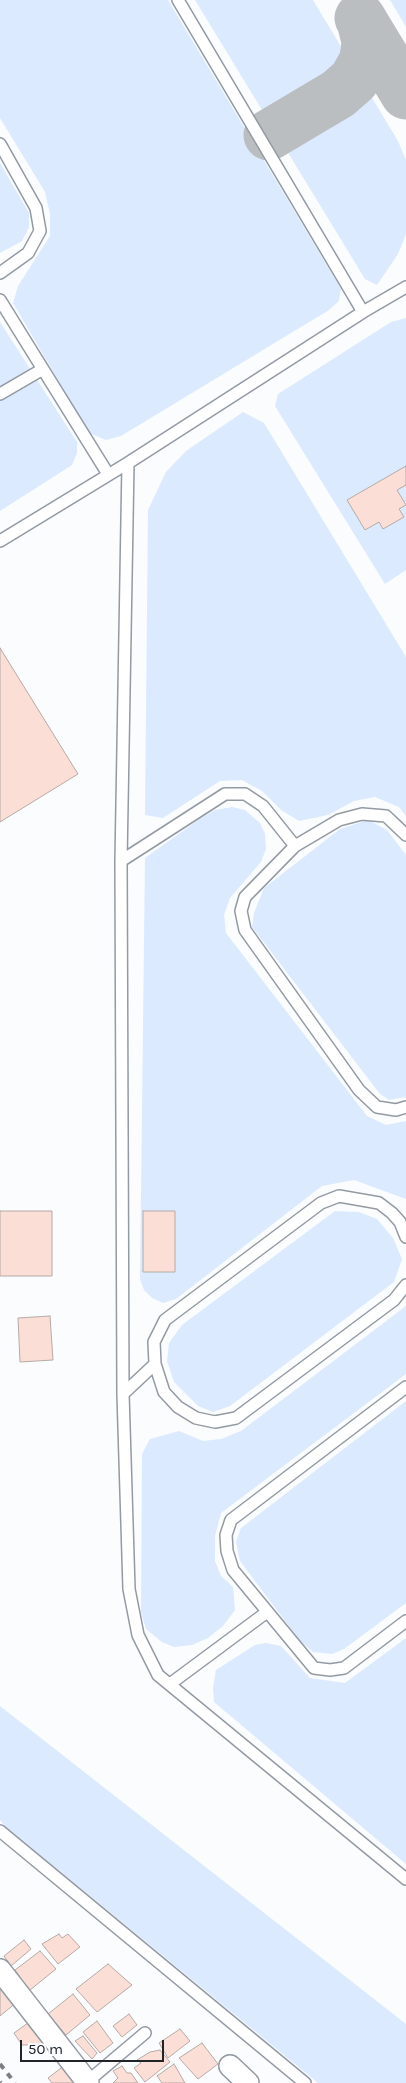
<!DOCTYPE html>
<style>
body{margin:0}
#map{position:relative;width:406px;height:2083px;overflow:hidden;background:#fafcfe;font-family:Karla,sans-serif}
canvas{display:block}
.scale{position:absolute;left:20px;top:2040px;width:144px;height:22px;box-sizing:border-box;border:2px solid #212427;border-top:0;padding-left:6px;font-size:15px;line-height:18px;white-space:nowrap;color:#212427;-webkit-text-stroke:4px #fafcfe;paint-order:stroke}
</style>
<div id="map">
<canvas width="406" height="2083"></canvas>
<div class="scale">50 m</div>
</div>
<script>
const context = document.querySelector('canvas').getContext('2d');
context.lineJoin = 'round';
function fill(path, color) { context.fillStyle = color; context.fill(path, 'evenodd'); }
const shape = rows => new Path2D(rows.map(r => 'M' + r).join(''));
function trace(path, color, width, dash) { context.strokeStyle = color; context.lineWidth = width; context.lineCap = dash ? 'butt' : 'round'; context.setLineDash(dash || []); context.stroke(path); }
const green = shape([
 [0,0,168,0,341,289,339,301,329,310,121,436,106,440,89,433,13,303,18,286,50,236,50,214,45,192,0,118],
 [195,0,313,0,398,141,406,160,406,234,398,254,377,285,365,279],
 [390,0,406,0,406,27],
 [0,163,29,213,29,227,22,241,0,253],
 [406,318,406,570,385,584,275,406,278,394,391,322],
 [0,322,77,442,77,453,72,465,0,511],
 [243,412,264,423,406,657,406,816,399,807,375,797,354,801,328,815,299,821,281,810,262,791,242,780,220,781,163,818,145,815,148,510,166,472,186,451],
 [232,807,245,810,260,823,265,834,266,849,261,862,230,898,224,915,226,933,367,1116,386,1125,406,1121,406,1199,354,1180,322,1186,176,1299,163,1303,152,1298,144,1290,140,1279,145,858,201,818,215,810],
 [368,820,387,830,406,855,406,1097,389,1100,380,1094,252,927,254,913,264,888,340,829],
 [335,1211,359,1212,377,1219,393,1238,402,1259,394,1282,230,1406,213,1412,198,1406,174,1382,167,1361,169,1343,182,1325],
 [406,1306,406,1374,221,1513,215,1536,215,1561,221,1576,233,1587,235,1610,223,1626,208,1638,192,1645,174,1647,162,1642,146,1629,141,1612,142,1454,150,1439,179,1431,203,1441,221,1439,241,1431],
 [406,1401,406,1603,344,1649,332,1654,313,1652,300,1641,240,1561,236,1542,241,1528],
 [406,1638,406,1864,214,1702,213,1688,216,1670,255,1645,266,1643,281,1646,310,1678,345,1683],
 [0,1706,406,2024,406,2083,318,2083,5,1826,0,1820]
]);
const taxiway = shape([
 [360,18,406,94],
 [269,135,338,94,354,80,364,62,366,52,367,41,362,21]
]);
const building = shape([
 [406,466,406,485,397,490,406,505,399,509,404,517,383,529,379,522,365,530,347,500,406,466],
 [0,648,78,774,0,822,0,648],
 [0,1211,52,1211,52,1276,0,1276,0,1211],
 [143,1211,175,1211,175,1272,143,1272,143,1211],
 [50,1316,53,1360,20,1362,18,1318,50,1316],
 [59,1934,62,1938,68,1934,80,1947,58,1964,42,1944,59,1934],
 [24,1940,31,1949,11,1966,4,1956,24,1940],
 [40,1951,56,1969,25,1994,14,1981,20,1977,15,1970,40,1951],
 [108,1964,132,1985,97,2012,76,1989,108,1964],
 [0,1982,17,2002,0,2016,0,1982],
 [73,1994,90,2015,66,2035,48,2014,73,1994],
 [129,2014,137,2025,122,2037,113,2026,129,2014],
 [32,2020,48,2040,36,2051,31,2045,22,2045,14,2033,32,2020],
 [97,2021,113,2043,100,2053,83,2032,97,2021],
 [180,2029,190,2041,168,2058,159,2043,180,2029],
 [83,2036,97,2053,92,2059,75,2041,83,2036],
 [202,2043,218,2064,198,2079,179,2058,202,2043],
 [160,2050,170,2062,145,2082,134,2068,141,2063,137,2060,150,2052,160,2050],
 [174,2064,185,2083,162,2083,157,2076,174,2064],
 [65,2065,79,2083,52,2083,48,2078,65,2065],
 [122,2066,127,2073,131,2073,138,2083,113,2083,118,2078,113,2071,122,2066]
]);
const service = shape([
 [178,0,363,312],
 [0,144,36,208,40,231,28,253,0,273],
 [0,300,108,474],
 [0,394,43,369],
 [128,463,121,861,123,1394,129,1589,138,1635,158,1675,406,1879],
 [0,541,128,463,363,312,406,287],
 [406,835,386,816,362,814,339,820,295,846,245,897,241,911,245,930,359,1090,377,1107,396,1110,406,1107],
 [121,861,225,794,245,794,263,806,295,846],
 [406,1237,400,1222,392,1213,379,1203,339,1196,321,1203,165,1320,154,1342,155,1364,164,1392,178,1407,196,1418,215,1422,236,1418,394,1300,406,1285],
 [406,1387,231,1520,226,1535,227,1551,233,1570,314,1668,330,1670,344,1668,406,1621],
 [123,1394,155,1364],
 [170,1684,267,1612],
 [0,1831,305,2083],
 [87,2082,145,2033]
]);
const minor = shape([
 [0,1970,88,2083],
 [230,2066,248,2083]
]);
const rail = shape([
 [0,2064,15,2083],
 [0,2082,1,2083]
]);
fill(green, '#dbeafe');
trace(taxiway, '#bbbec0', 51);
fill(building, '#fbdfd6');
trace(building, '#b6aaa6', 1);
trace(service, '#939aa3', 14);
trace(minor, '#939aa3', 24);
trace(service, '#fff', 11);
trace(minor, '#fff', 21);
trace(rail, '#7c7f81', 4, [6, 6]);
</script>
